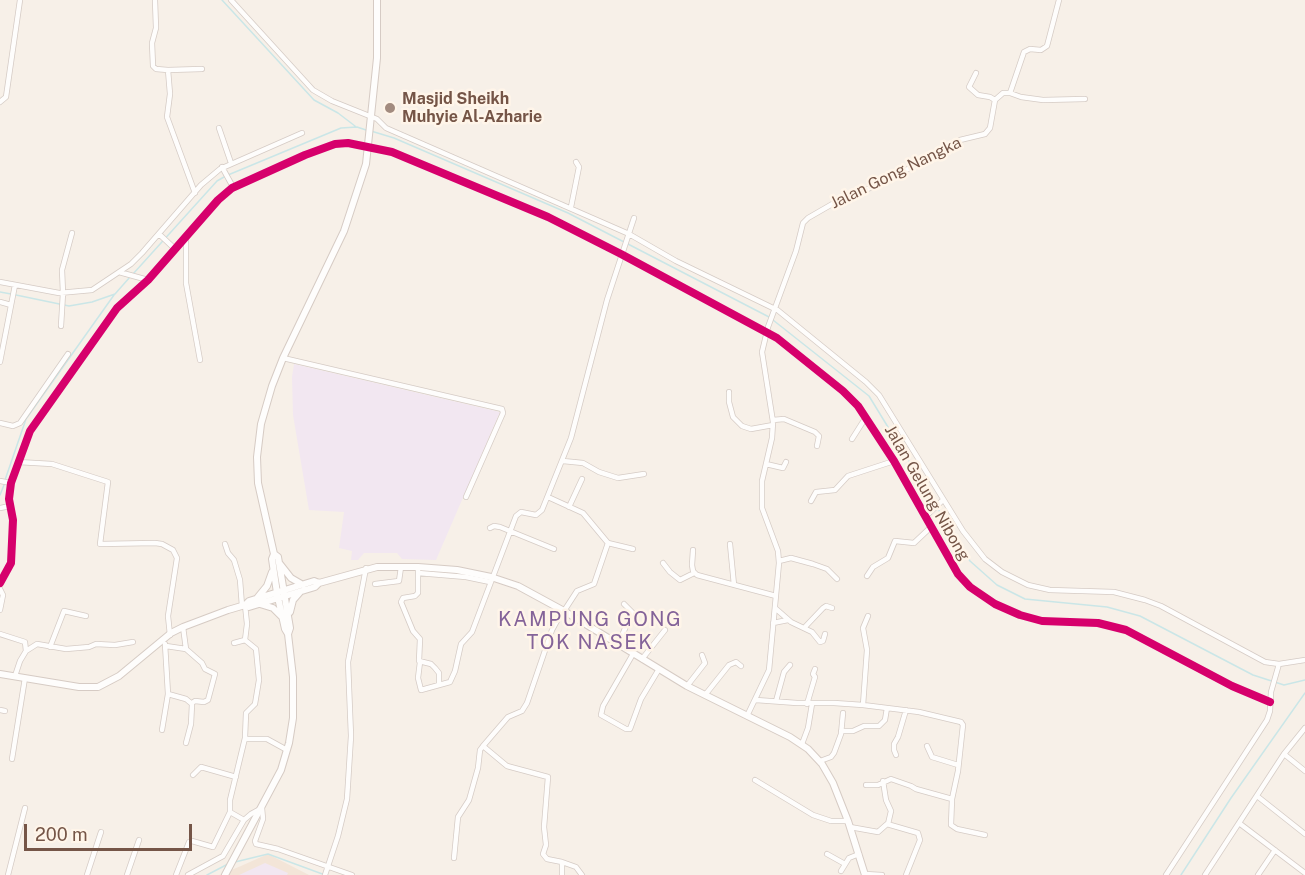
<!DOCTYPE html>
<style>
body{margin:0}
#map{position:relative;width:1305px;height:875px;overflow:hidden;background:#f7f0e8;font-family:"Public Sans",sans-serif}
canvas{display:block}
.scale{position:absolute;left:24px;top:824px;width:168px;height:27px;box-sizing:border-box;border:3px solid #755547;border-top:0;padding-left:8px;font-size:18px;line-height:21px;white-space:nowrap;color:#755547;-webkit-text-stroke:4px #fff5e9;paint-order:stroke}
</style>
<div id="map">
<canvas width="1305" height="875"></canvas>
<div class="scale">200 m</div>
</div>
<script>
const context = document.querySelector('canvas').getContext('2d');
context.lineJoin = 'round';
function fill(path, color) { context.fillStyle = color; context.fill(path, 'evenodd'); }
const shape = rows => new Path2D(rows.map(r => 'M' + r).join(''));
function trace(path, color, width, dash) { context.strokeStyle = color; context.lineWidth = width; context.lineCap = dash ? 'butt' : 'round'; context.setLineDash(dash || []); context.stroke(path); }
function drawText(font, color, halo, rows, align = 'center') {
  context.font = font + ' "Public Sans",sans-serif'; context.lineWidth = 5; context.setLineDash([]); context.textBaseline = 'middle'; context.strokeStyle = halo; context.fillStyle = color; for (const [text, x, y, turn = 0] of rows) {
    context.save(); context.translate(x, y); context.rotate((+turn || 0) * Math.PI / 180); context.textAlign = isNaN(turn) ? turn : align; if (halo) context.strokeText(text, 0, 0); context.fillText(text, 0, 0); context.restore();
  }
}
const residential = shape([
 [268,854,309,875,219,875,241,866]
]);
const education = shape([
 [294,364,500,412,436,560,402,559,397,553,364,553,358,560,351,560,352,551,339,548,344,512,309,510,293,415,292,377],
 [265,863,288,873,287,875,239,875]
]);
const stream = shape([
 [222,0,314,100,338,113,355,126],
 [371,131,394,138,568,213,769,317],
 [228,175,341,128,357,127,366,130],
 [133,274,217,181,224,177],
 [0,292,11,294],
 [16,295,69,306,92,302,115,294,130,277],
 [773,320,869,396,935,504],
 [5,480,26,419,114,295],
 [0,495,4,485],
 [938,509,970,561,997,585,1025,599,1107,607,1140,616,1253,675,1284,685,1305,680],
 [235,862,268,854,325,875],
 [207,875,228,864],
 [1181,875,1231,798,1305,693]
]);
const street = shape([
 [155,0,156,28,152,43,153,66,156,69,168,70,202,69],
 [231,0,313,90,332,101,377,119,386,128,629,234,676,261,775,309],
 [168,70,170,94,167,117,195,193],
 [976,73,969,87,978,95,990,97,995,100],
 [1010,93,1021,97,1043,100,1085,99],
 [0,102,6,97,20,0],
 [219,128,231,163],
 [222,167,233,187],
 [571,207,579,167,576,162],
 [159,234,175,249],
 [186,238,186,283,200,360],
 [119,272,148,280],
 [0,282,59,293,92,290,131,264,142,253,201,185,220,169,302,133],
 [0,302,11,305],
 [775,308,866,382,879,395,963,531,985,559,1002,572,1028,585,1050,590,1114,592,1145,600,1161,606,1265,662,1279,664,1305,660],
 [61,326,63,293,62,270,72,233],
 [283,358,502,409,503,413,466,497],
 [0,362,15,285],
 [729,392,729,402,733,417,742,426,751,429,773,425],
 [773,420,784,419,815,432,819,436,817,446],
 [0,423,13,426,20,423,68,354],
 [852,439,866,417],
 [563,461,583,463,599,472,618,478,644,474],
 [18,462,52,464,108,482,100,544,155,543,162,544,173,550,177,558,168,616,170,635],
 [766,464,783,468,786,462],
 [0,481,11,483],
 [548,497,583,513,608,543,594,584,577,591,564,611],
 [811,501,816,492,835,490,848,476,894,461],
 [569,507,582,479],
 [0,508,10,506],
 [926,516,943,500],
 [490,528,494,526,500,527,554,549],
 [608,543,633,549],
 [225,544,228,553,234,560,240,580,242,606],
 [730,544,734,585],
 [693,550,692,565,693,571,697,575,776,596],
 [779,561,791,558,813,564,827,569,837,579],
 [663,563,670,572,680,580,694,573],
 [418,567,418,593,415,596,403,598,401,602,413,631,420,639,419,661,431,664,435,668,439,673,439,685],
 [418,573,466,577,490,582],
 [867,576,873,567,888,558,895,541,914,543,931,527],
 [0,583,11,563,13,520,9,499,11,483,30,431,117,308,148,280,218,200,232,188,305,155,335,144,348,143,392,152,548,217,621,254,777,338,843,391,858,406,894,461,958,574,970,587,995,604,1020,615,1042,621,1098,623,1126,630,1232,686,1270,702],
 [375,584,399,581,401,567],
 [0,589,3,595,0,610],
 [775,608,791,622,812,632,820,642,823,641,825,634],
 [773,623,788,620],
 [183,627,186,649],
 [804,628,823,608,826,606,832,608],
 [0,634,25,642,26,651,20,661,15,676],
 [245,640,247,624,245,605],
 [618,645,632,612,624,604],
 [166,646,186,649,202,663,205,669,215,674,208,700,204,702,195,701,192,703],
 [50,647,64,611,86,616],
 [26,651,37,644,66,649,89,647,96,644,115,645,133,642],
 [633,654,603,706,601,715,626,729,630,729,641,699,659,669],
 [642,659,665,630],
 [420,662,418,678,421,690,450,682,455,671,461,644,472,632,516,516,521,512,536,515,542,510,571,438,607,300,634,218],
 [687,686,705,663,702,655],
 [168,694,186,699,192,704,191,724,186,743],
 [705,695,729,665,736,662,741,666],
 [756,700,797,703,834,703,863,705,919,712,961,722,963,725,958,771,952,799,951,825,957,829,985,835],
 [776,701,784,672,790,665],
 [807,704,815,677,813,674,815,669],
 [863,705,867,650,863,628,868,616],
 [0,710,5,711],
 [747,716,769,670,779,563,778,551,762,508,762,481,772,438,773,422,762,352,768,327,796,251,803,223,808,218,841,199,881,184,960,140,985,134,990,128,995,100,1003,93,1010,93,1024,52,1030,49,1041,50,1047,46,1059,0],
 [162,730,168,694,165,644],
 [841,731,853,731,864,726,879,726,885,720,887,708],
 [245,739,267,739,287,750],
 [802,744,808,728,812,704],
 [927,746,932,757,958,765],
 [1284,754,1305,771],
 [896,755,894,750,894,744,898,737,906,710],
 [12,759,25,678],
 [820,761,831,757,834,753,841,734,843,713],
 [193,775,201,767,236,777],
 [755,780,813,815,831,821,848,821],
 [883,781,886,800,891,811,888,824],
 [866,785,878,785,891,779,911,786,916,789,952,799],
 [1257,796,1305,834],
 [230,812,244,820],
 [1239,823,1305,873],
 [850,827,878,832,887,824,918,833,920,840,906,875],
 [827,854,845,864],
 [454,858,458,817,469,800,478,768,480,750,483,746],
 [562,862,576,867,582,875],
 [841,871,849,858,859,854],
 [865,874,882,875],
 [8,875,25,808],
 [87,875,101,832],
 [127,875,139,840],
 [176,875,189,842,192,841,213,847,230,812,230,800,245,738,246,713,255,704,259,680,256,649,245,640,234,643],
 [188,875,223,856,244,820,251,814,262,808,263,819,255,841,256,844,278,849,352,875],
 [325,875,338,836,347,799,351,736,348,662,366,568],
 [562,875,562,862,547,859,543,854,546,845,544,827,548,777,507,766,483,746,508,717,522,711,527,703,552,630,563,610],
 [1166,875,1267,720,1270,711,1271,692,1279,664],
 [1205,875,1284,754,1305,728],
 [1258,875,1275,850]
]);
const secondary = shape([
 [274,554,272,559,277,593,285,629,288,634],
 [280,564,291,578,303,585],
 [258,597,267,586,272,572],
 [260,604,273,608,282,617],
 [245,605,249,601,314,581,319,583,377,567,418,567,457,570,491,577,518,586,564,611,687,686,790,737,808,749,822,764,833,783,848,821,865,875],
 [290,612,293,600,300,592],
 [0,674,79,687,98,687,119,676,171,633,183,627,228,610,245,605,249,607,315,587,319,583],
 [225,875,281,770,289,743,293,718,293,677,288,634,290,628,278,557,274,554,258,483,257,457,261,424,272,386,283,358,344,231,366,164,377,58,377,0]
]);
const cycleway = shape([
 [0,583,11,563,13,520,9,499,11,483,30,431,117,308,148,280,218,200,232,188,305,155,335,144,348,143,392,152,548,217,621,254,777,338,843,391,858,406,894,461,958,574,970,587,995,604,1020,615,1042,621,1098,623,1126,630,1232,686,1270,702]
]);
const markers = [
 [390,108,6,"#a28b7f"]
];
const poiNames = [
 ["Masjid Sheikh",402,99],
 ["Muhyie Al-Azharie",402,117]
];
const streetNames = [
 ["Jalan Gong Nangka",896,173,-26],
 ["Jalan Gelung Nibong",927,493,60]
];
const quarterNames = [
 ["KAMPUNG GONG",590,620],
 ["TOK NASEK",590,643]
];
fill(residential, '#f3e5d8');
fill(education, '#f2e7f1');
trace(stream, '#cae6e7', 1.5);
trace(street, '#d5cbc5', 6);
trace(secondary, '#d6cbc4', 8);
trace(street, '#fefdfc', 4.5);
trace(secondary, '#fefdfc', 6);
trace(cycleway, '#d6006c', 8);
for (const [x, y, r, color] of markers) { const dot = new Path2D(); dot.arc(x, y, r, 0, 2 * Math.PI); context.fillStyle = color; context.fill(dot); trace(dot, '#fff5e9', 2); }
drawText('bold 16px', '#755547', '#fff5e9', poiNames, 'left');
drawText('16px', '#755547', '#fff5e9', streetNames);
context.letterSpacing = '1.5px';
drawText('20px', '#846399', '#fff5e9', quarterNames);
context.letterSpacing = '0px';
</script>
